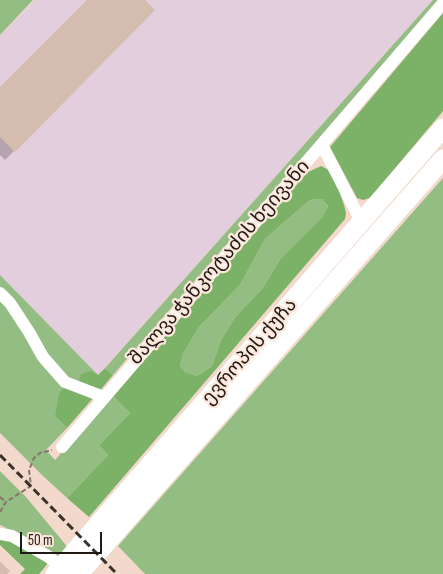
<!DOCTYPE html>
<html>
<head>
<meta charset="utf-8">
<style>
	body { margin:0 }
	#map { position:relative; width:443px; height:574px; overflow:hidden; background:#f2d9cb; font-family:"Sofia Sans Condensed",sans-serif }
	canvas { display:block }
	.scale { position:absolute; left:20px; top:532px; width:82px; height:22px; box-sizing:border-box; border:2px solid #201813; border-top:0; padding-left:6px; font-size:15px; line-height:18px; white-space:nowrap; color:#201813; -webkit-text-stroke:4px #fce7dc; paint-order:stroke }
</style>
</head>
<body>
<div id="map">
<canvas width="443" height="574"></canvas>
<div class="scale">50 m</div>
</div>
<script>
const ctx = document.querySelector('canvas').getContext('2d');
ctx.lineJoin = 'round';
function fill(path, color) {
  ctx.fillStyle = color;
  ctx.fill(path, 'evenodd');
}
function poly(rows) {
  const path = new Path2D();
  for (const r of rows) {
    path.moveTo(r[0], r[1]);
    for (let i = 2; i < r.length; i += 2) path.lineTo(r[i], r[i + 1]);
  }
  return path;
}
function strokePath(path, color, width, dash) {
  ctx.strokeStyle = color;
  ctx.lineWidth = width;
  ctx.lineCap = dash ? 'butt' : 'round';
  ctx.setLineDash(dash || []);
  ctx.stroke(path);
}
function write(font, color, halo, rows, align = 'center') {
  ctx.font = font + ' "Sofia Sans Condensed","Noto Sans Georgian",sans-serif';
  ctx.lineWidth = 4.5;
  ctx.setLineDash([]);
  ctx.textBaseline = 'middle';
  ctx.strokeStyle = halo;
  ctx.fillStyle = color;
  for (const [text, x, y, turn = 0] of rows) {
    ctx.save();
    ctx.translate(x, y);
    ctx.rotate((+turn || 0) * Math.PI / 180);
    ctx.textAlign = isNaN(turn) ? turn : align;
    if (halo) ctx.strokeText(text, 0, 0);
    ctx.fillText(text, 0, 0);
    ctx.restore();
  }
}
fill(poly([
	[35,0,433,0,98,375,0,275,0,36]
]), '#e2cedd');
fill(poly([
	[0,0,33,0,0,35],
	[433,0,439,0,113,375,105,368],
	[443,178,443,574,145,574,118,546],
	[322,199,328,206,322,217,281,258,262,289,236,316,221,340,212,366,197,376,185,372,180,366,183,354,199,327,240,285,265,239,310,200],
	[0,275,98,375,78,385,62,375,0,290],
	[0,299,65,386,55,416,67,428,46,450,55,460,112,395,130,413,99,445,108,455,67,498,43,476,0,433],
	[0,471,26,497,65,544,79,570,50,550,0,525]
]), '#94bd84');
fill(poly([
	[443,13,443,111,370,198,363,200,357,198,330,147],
	[321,166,327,169,333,174,344,205,346,213,345,219,89,517,67,498,108,455,99,445,130,413,112,395,308,172],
	[322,199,328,206,322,217,281,258,262,289,236,316,221,340,212,366,197,376,185,372,180,366,183,354,199,327,240,285,265,239,310,200],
	[105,368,113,375,98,393,78,385,81,374,91,371,98,375],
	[65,386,94,397,67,428,55,416,59,394],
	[9,539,49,562,39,574,20,574,25,569,0,545,0,540]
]), '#7cb168');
fill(poly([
	[88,0,143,0,154,10,5,160,0,155,0,89]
]), '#0003');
fill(poly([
	[87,0,145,0,155,10,15,152,0,137,0,87],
	[0,561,10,571,7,574,0,574]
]), '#d4bcae');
strokePath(poly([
	[0,497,6,502],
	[0,512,6,502,31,486,29,470,34,458,40,453,52,450]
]), '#84746b', 2, [5, 2.5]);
strokePath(poly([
	[322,145,362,223],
	[0,293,10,303,29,332,43,357,65,382,104,397],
	[62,447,443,3],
	[0,534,12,536,47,556,71,574]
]), '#fff', 12);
strokePath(poly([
	[55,574,443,128],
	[79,574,443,159]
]), '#fff', 19);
strokePath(poly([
	[0,455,117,574]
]), '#3b312b', 3, [8, 4]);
write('19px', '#201813', '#fce7dc', [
	["შალვა ჭანკოტაძის ხეივანი",220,263,-49],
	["ევროპის ქუჩა",250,352,-49]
]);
</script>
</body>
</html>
